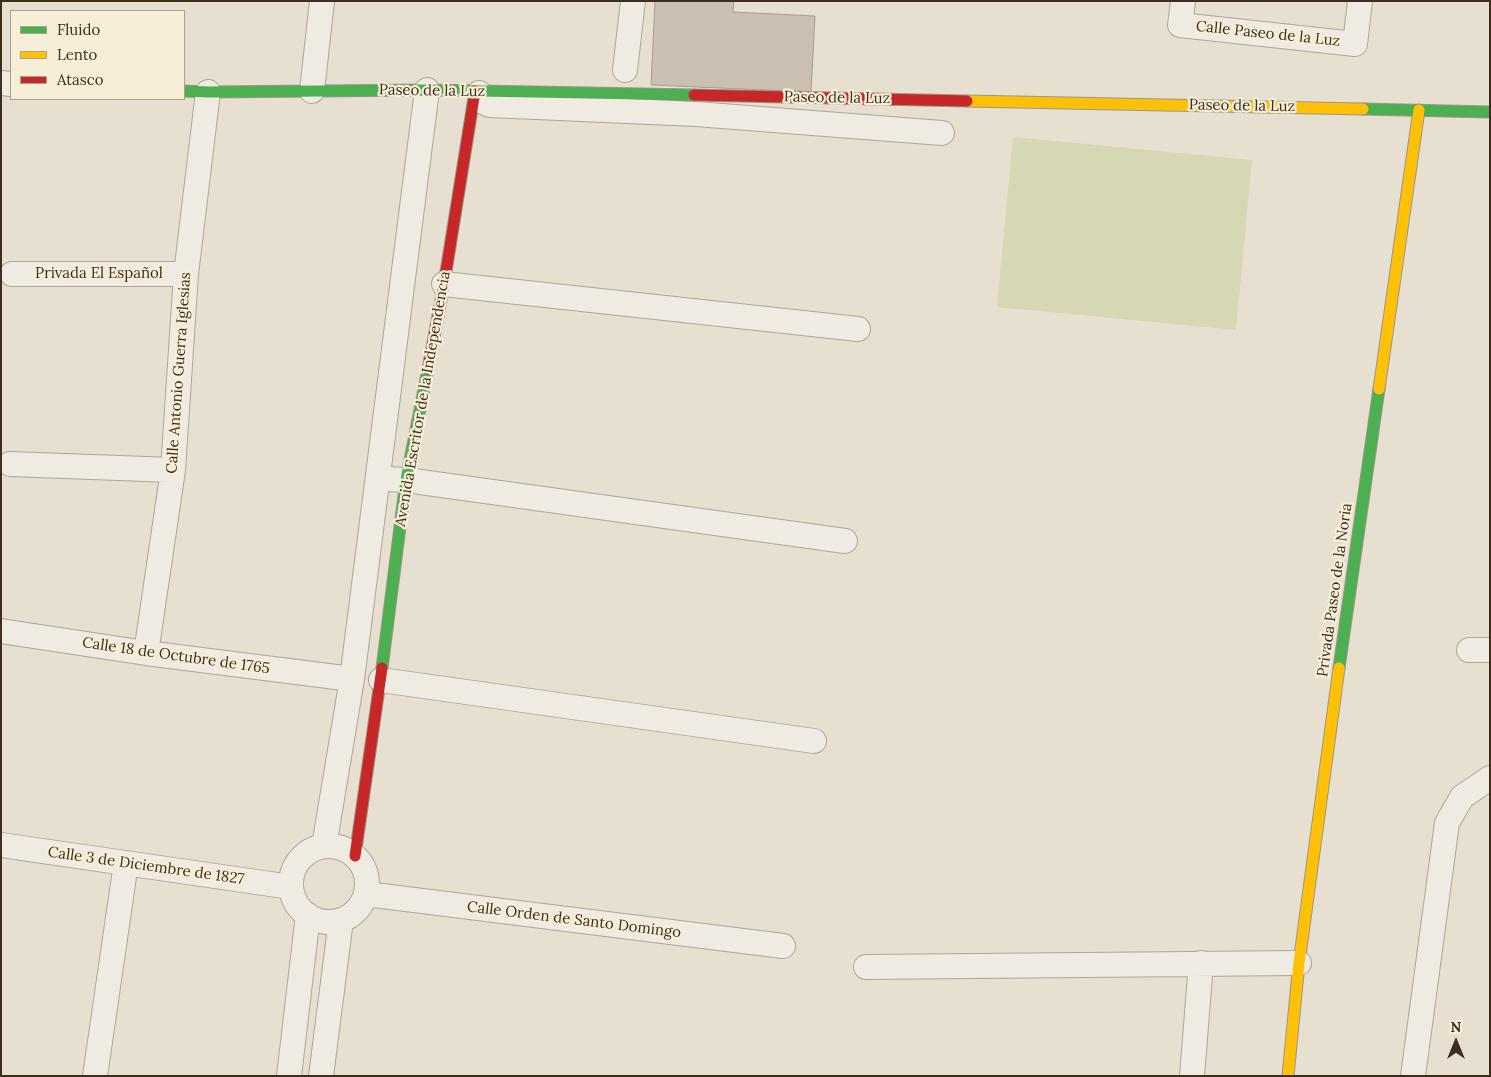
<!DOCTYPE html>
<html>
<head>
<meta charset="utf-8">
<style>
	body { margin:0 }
	#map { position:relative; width:1491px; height:1077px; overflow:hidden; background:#e7e0d1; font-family:Lora,serif }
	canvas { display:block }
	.frame { position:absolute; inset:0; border:2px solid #3d2e20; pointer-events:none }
	.legend { position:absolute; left:10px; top:10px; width:175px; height:90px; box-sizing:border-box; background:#f7eed8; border:1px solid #ada18e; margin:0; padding:6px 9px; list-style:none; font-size:15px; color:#3d2e20 }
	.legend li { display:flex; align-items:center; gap:10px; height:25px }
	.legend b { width:25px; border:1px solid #ada18e }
	.north { position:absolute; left:1431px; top:1017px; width:50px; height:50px; -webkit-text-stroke:4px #f7eed8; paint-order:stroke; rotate:0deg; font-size:14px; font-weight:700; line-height:20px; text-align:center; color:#3d2e20 }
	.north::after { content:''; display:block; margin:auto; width:18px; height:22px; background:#3d2e20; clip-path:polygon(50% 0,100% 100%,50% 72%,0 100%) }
</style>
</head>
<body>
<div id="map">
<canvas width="1491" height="1077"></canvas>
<div class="frame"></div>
<ul class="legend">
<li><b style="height:6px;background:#4caf50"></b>Fluido</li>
<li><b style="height:6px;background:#ffc107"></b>Lento</li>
<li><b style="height:6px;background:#c62828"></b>Atasco</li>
</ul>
<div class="north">N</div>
</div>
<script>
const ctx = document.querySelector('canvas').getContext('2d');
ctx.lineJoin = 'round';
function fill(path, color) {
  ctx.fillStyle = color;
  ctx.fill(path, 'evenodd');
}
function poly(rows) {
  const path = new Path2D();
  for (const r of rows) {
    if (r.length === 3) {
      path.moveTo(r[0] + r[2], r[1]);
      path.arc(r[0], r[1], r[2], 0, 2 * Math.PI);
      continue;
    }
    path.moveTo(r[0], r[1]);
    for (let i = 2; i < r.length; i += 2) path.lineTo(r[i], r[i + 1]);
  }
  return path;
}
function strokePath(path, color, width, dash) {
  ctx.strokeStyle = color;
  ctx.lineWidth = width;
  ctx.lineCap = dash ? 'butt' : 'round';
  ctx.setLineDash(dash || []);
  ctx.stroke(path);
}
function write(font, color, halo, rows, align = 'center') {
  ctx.font = font + ' Lora,serif';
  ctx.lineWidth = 4.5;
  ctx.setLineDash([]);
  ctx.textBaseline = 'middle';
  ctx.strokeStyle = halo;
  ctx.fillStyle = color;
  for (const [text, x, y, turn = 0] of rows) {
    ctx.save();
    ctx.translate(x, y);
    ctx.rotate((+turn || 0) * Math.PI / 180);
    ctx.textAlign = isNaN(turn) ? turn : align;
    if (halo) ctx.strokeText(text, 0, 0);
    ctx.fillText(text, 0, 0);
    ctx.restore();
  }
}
fill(poly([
	[1013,137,1252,160,1236,330,997,307]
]), '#d6d7b3');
const building = poly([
	[655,1,734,1,733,12,815,16,811,92,651,85,655,1]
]);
fill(building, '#cbbfb2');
strokePath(building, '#a89c90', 1);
const street = poly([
	[1183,1,1180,25,1355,44,1360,1],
	[625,70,633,1],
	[1,83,11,84],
	[312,91,322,1],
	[479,93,483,102,490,105,696,114,942,133],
	[12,274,186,274],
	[444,284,858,329],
	[10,464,173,470],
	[388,479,406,480,845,541],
	[1,631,146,653,352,679],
	[1469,650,1490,650],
	[146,653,173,470,186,274,208,92],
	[381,680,814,741],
	[1,845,291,887],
	[324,846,352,679,427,90],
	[329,884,38],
	[366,894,783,946],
	[866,967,1299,963],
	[95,1076,126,863],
	[289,1076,308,915],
	[321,1076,341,920],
	[1192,1076,1201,963],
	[1413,1076,1447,823,1462,797,1490,778]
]);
const fast = poly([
	[184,91,208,92,427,90,694,95],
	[1363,109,1490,112],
	[382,668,406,480,428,369],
	[1339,668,1379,389]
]);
const slow = poly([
	[967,101,1363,109],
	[1379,389,1419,110],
	[1288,1076,1299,963,1339,668]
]);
const jam = poly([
	[694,95,967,101],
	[428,369,444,284,475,91],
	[355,856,382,668]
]);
strokePath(street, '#ada599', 26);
strokePath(fast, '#9c958a', 13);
strokePath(slow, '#9c958a', 13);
strokePath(jam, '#9c958a', 13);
strokePath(street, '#efebe3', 24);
strokePath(fast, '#4caf50', 11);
strokePath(slow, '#ffc107', 11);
strokePath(jam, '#c62828', 11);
write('15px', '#3d2e20', '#f7eed8', [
	["Calle Paseo de la Luz",1268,34,6],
	["Paseo de la Luz",432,91,1],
	["Paseo de la Luz",837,98,1],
	["Paseo de la Luz",1242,106,1],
	["Privada El Español",99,274],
	["Calle Antonio Guerra Iglesias",179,373,-86],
	["Avenida Escritor de la Independencia",423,399,-80],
	["Privada Paseo de la Noria",1335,590,-82],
	["Calle 18 de Octubre de 1765",176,656,8],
	["Calle 3 de Diciembre de 1827",146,866,8],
	["Calle Orden de Santo Domingo",574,920,7]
]);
</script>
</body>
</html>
